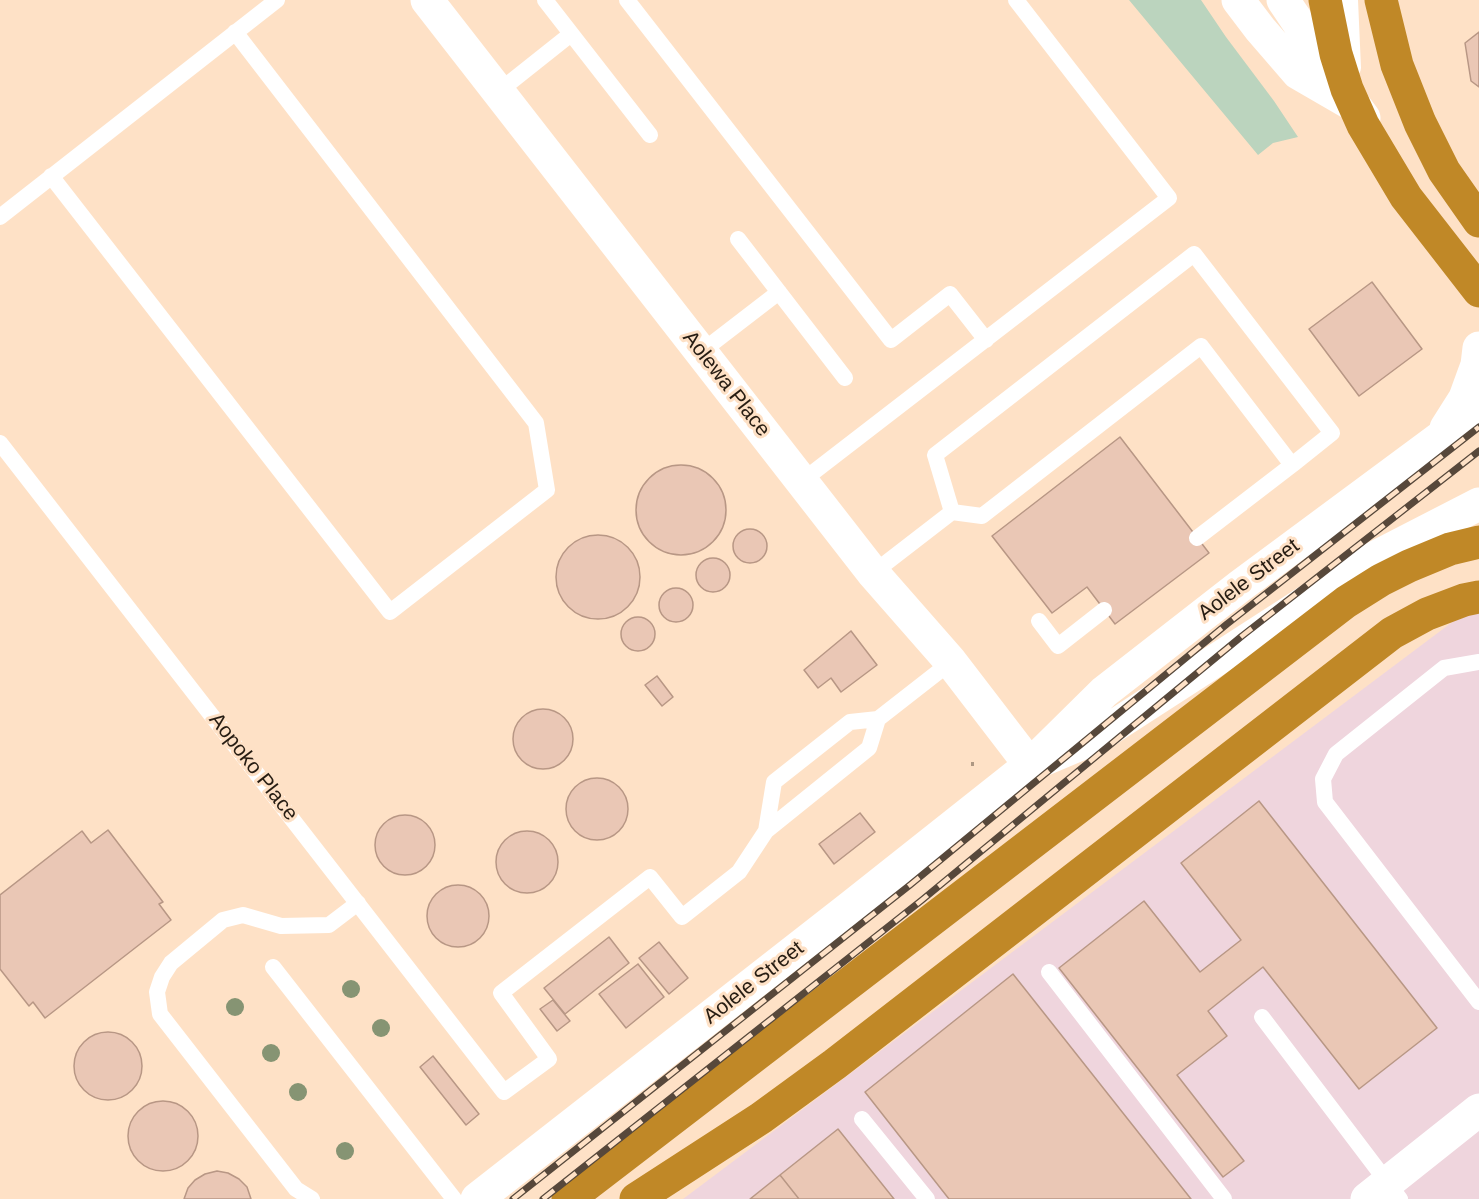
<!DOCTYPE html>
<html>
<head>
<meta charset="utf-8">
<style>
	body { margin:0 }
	canvas { display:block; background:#fee1c6 }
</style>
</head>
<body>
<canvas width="1479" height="1199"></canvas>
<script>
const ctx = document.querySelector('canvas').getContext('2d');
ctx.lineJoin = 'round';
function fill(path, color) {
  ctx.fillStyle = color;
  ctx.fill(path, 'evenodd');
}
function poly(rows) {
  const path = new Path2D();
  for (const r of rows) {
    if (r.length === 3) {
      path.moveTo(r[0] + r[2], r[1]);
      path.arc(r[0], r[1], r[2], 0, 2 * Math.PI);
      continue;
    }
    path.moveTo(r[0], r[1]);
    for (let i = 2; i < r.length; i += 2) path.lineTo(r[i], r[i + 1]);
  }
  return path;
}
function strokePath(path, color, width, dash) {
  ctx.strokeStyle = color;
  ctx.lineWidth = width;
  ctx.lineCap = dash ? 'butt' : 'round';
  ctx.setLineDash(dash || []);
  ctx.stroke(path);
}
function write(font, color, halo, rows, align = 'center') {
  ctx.font = font + ' Arial,sans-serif';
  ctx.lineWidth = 6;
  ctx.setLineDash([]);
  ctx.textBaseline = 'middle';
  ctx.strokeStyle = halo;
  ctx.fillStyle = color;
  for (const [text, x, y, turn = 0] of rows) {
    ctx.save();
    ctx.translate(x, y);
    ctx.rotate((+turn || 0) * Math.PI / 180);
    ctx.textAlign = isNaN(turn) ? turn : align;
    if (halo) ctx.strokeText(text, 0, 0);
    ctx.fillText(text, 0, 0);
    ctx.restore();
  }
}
fill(poly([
	[1479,602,1479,1199,683,1199]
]), '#efd5dd');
fill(poly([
	[1129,0,1201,0,1226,37,1274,101,1298,137,1273,143,1258,155]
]), '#bbd4be');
const building = poly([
	[1479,32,1479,87,1471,81,1465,43,1479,32],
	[1372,282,1422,349,1359,396,1309,329,1372,282],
	[1120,437,1209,553,1115,624,1087,587,1052,613,992,536,1120,437],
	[681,510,45],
	[750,546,17],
	[598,577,42],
	[713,575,17],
	[676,605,17],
	[638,634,17],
	[851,631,877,665,841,692,831,678,818,688,804,670,851,631],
	[657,676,673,697,662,706,645,685,657,676],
	[543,739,30],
	[597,809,31],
	[1259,801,1437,1028,1359,1089,1263,967,1208,1011,1227,1036,1177,1075,1244,1161,1223,1177,1059,968,1144,901,1200,972,1241,940,1181,863,1259,801],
	[860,813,875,832,834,864,819,844,860,813],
	[405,845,30],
	[108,830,163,902,159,904,171,920,45,1018,33,1002,29,1006,0,969,0,895,82,831,91,843,108,830],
	[527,862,31],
	[458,916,31],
	[609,937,629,963,565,1014,544,988,609,937],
	[659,942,688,978,669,994,639,958,659,942],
	[638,964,664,997,626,1028,599,994,638,964],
	[1013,974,1191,1199,949,1199,865,1092,1013,974],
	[553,1000,570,1021,557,1031,540,1009,553,1000],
	[108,1066,34],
	[433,1056,479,1114,466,1125,420,1067,433,1056],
	[163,1136,35],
	[838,1129,894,1199,799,1199,780,1175,838,1129],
	[217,1171,228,1173,239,1179,247,1187,251,1199,184,1199,188,1188,195,1180,205,1174,217,1171],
	[780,1175,799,1199,750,1199,780,1175]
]);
fill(building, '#eac7b5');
strokePath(building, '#b89785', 1.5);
strokePath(poly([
	[971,764,974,764]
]), '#ae9883', 4, [6, 3]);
strokePath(poly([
	[545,0,650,135],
	[627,0,891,340,950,294,986,340],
	[1350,0,1353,68],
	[498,92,571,34],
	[51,176,390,612,547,490,536,423,235,32],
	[0,217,277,0],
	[738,239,845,378],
	[701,352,779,292],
	[0,443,504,1092,549,1059,501,993,650,877,682,917,739,872,766,831,869,748,878,719,951,662],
	[802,481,1169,198,1016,0],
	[952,512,935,455,1194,254,1332,433,1292,465],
	[873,573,952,512,982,516,1201,346,1292,465,1197,538],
	[1039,621,1058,646,1104,610],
	[1479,662,1444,668,1336,754,1323,779,1325,802,1479,1002],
	[766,831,774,782,850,722,878,719],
	[273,967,454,1199],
	[1049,972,1224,1199],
	[1262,1017,1400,1199],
	[862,1119,927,1199],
	[312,1199,296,1189,160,1014,157,992,162,977,171,963,223,920,243,915,281,926,329,925,358,903]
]), '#fff', 16);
strokePath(poly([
	[427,0,873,573,951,662,1030,765],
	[1238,0,1260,29,1298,73,1355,106,1364,118],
	[1283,0,1345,92],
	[1446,428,1465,398,1477,365,1479,348],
	[1045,759,1097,737,1374,558,1479,504],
	[477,1199,852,906,1030,765,1104,692,1240,586,1479,409],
	[1367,1199,1479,1110]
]), '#fff', 33);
strokePath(poly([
	[1325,0,1336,54,1347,89,1363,125,1406,197,1479,291],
	[1381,0,1397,65,1420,123,1444,171,1479,221],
	[568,1199,1346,602,1381,580,1409,566,1450,549,1479,542],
	[636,1199,761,1118,835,1064,1392,633,1427,614,1464,600,1479,597]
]), '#c08827', 33);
const rail = poly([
	[513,1199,910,885,1227,624,1479,427],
	[543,1199,922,900,1242,636,1479,451]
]);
strokePath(rail, '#57483b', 7);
strokePath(rail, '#fee1c6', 4.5, [14]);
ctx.fillStyle = '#869473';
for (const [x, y] of [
	[351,989],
	[235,1007],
	[381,1028],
	[271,1053],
	[298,1092],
	[345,1151]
]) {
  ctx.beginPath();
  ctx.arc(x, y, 9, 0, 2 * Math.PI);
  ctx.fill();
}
write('21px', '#261c12', '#fee1c6', [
	["Aolewa Place",726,384,52],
	["Aolele Street",1249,580,-37],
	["Aopoko Place",253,767,52],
	["Aolele Street",754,983,-38]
]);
</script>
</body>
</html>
